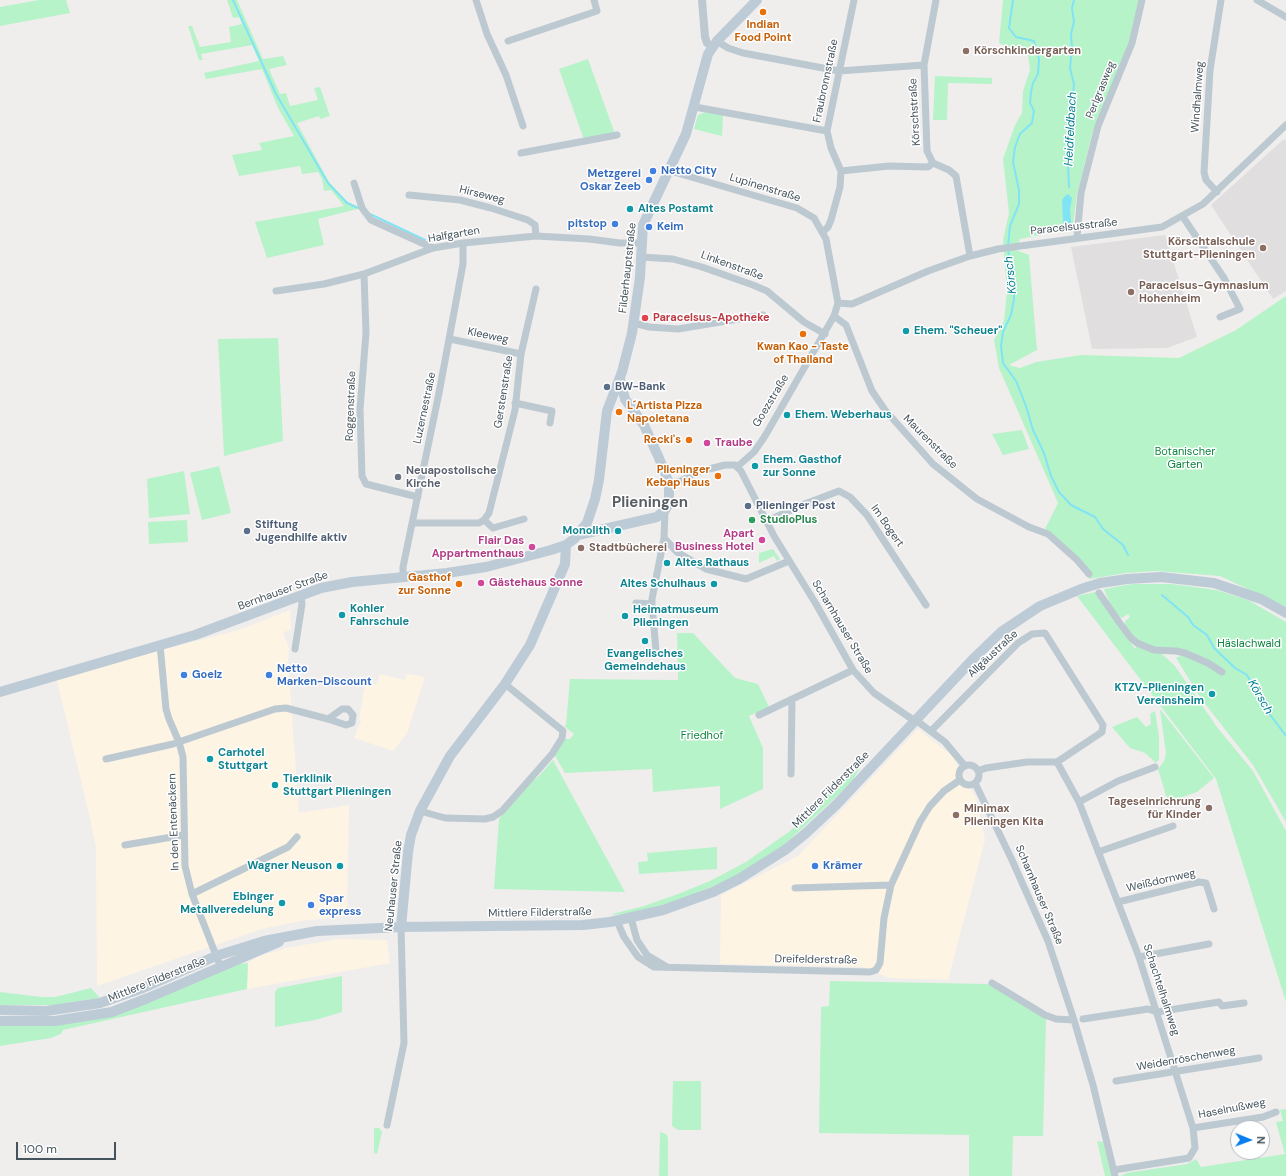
<!DOCTYPE html>
<html>
<head>
<meta charset="utf-8">
<style>
	body { margin:0 }
	#map { position:relative; width:1286px; height:1176px; overflow:hidden; background:#f0eded; font-family:"DM Sans",sans-serif }
	canvas { display:block }
	.north { position:absolute; left:1230px; top:1120px; width:40px; height:40px; box-sizing:border-box; background:#fff; border:1px solid #b4babe; border-radius:50%; rotate:91deg; font-size:11px; font-weight:700; line-height:16px; text-align:center; color:#44535c }
	.north::after { content:''; display:block; margin:auto; width:14px; height:18px; background:#097fee; clip-path:polygon(50% 0,100% 100%,50% 72%,0 100%) }
	.scale { position:absolute; left:16px; top:1142px; width:100px; height:18px; box-sizing:border-box; border:2px solid #44535c; border-top:0; padding-left:5px; font-size:12px; line-height:14px; white-space:nowrap; color:#44535c; -webkit-text-stroke:3px #fff; paint-order:stroke }
</style>
</head>
<body>
<div id="map">
<canvas width="1286" height="1176"></canvas>
<div class="north">N</div>
<div class="scale">100 m</div>
</div>
<script>
const ctx = document.querySelector('canvas').getContext('2d');
ctx.lineJoin = 'round';
function fill(path, color) {
  ctx.fillStyle = color;
  ctx.fill(path, 'evenodd');
}
function poly(rows) {
  const path = new Path2D();
  for (const r of rows) {
    if (r.length === 3) {
      path.moveTo(r[0] + r[2], r[1]);
      path.arc(r[0], r[1], r[2], 0, 2 * Math.PI);
      continue;
    }
    path.moveTo(r[0], r[1]);
    for (let i = 2; i < r.length; i += 2) path.lineTo(r[i], r[i + 1]);
  }
  return path;
}
function strokePath(path, color, width, dash) {
  ctx.strokeStyle = color;
  ctx.lineWidth = width;
  ctx.lineCap = dash ? 'butt' : 'round';
  ctx.setLineDash(dash || []);
  ctx.stroke(path);
}
function write(font, color, halo, rows, align = 'center') {
  ctx.font = font + ' "DM Sans",sans-serif';
  ctx.lineWidth = 3;
  ctx.setLineDash([]);
  ctx.textBaseline = 'middle';
  ctx.strokeStyle = halo;
  ctx.fillStyle = color;
  for (const [text, x, y, turn = 0] of rows) {
    ctx.save();
    ctx.translate(x, y);
    ctx.rotate((+turn || 0) * Math.PI / 180);
    ctx.textAlign = isNaN(turn) ? turn : align;
    if (halo) ctx.strokeText(text, 0, 0);
    ctx.fillText(text, 0, 0);
    ctx.restore();
  }
}
fill(poly([
	[290,610,291,629,283,633,289,648,288,661,299,813,349,805,347,916,301,921,262,929,97,986,96,848,90,818,56,677,239,630],
	[380,674,405,680,407,674,425,677,407,733,393,751,354,738,361,721,359,719,365,685,377,684],
	[918,729,952,756,976,798,985,840,948,980,889,978,863,967,720,964,721,895,798,856],
	[339,939,387,940,390,963,247,989,248,963,257,957,286,948]
]), '#fdf4e4');
fill(poly([
	[1284,139,1286,141,1286,291,1273,299,1211,205],
	[1165,235,1197,337,1167,348,1092,349,1071,247]
]), '#e1dedf');
fill(poly([
	[39,0,66,0,70,13,0,26,0,7],
	[227,0,237,0,263,59,283,56,287,65,269,69,280,94,286,93,290,106,318,100,314,88,320,87,330,116,320,119,319,116,297,123,329,182,348,202,361,208,318,219,324,245,267,258,255,222,344,206,331,190,324,191,322,179,318,172,302,174,300,166,239,176,232,155,262,150,259,143,294,136,278,108,262,69,206,79,204,73,259,61,252,45,201,54,203,60,199,60,188,26,192,26,200,47,231,42,229,27,242,24,239,17,233,18],
	[1003,0,1139,0,1128,45,1092,134,1077,194,1073,225,1070,229,1020,239,1016,250,1029,255,1037,350,1009,365,1020,368,1036,362,1081,355,1179,358,1236,330,1286,296,1286,607,1220,576,1156,571,1126,573,1089,579,1088,568,1045,529,1058,503,999,368,994,340,1004,321,1007,291,1003,240,1009,213,1003,159,1015,125,1022,113,1023,91,1030,70,1028,55,999,43],
	[588,59,615,134,584,140,559,69],
	[935,76,992,78,992,84,948,83,947,120,933,120],
	[705,112,723,115,722,136,694,129,698,115],
	[278,338,283,441,224,456,218,339],
	[1022,430,1029,449,1003,455,992,434],
	[219,466,231,513,202,520,190,473],
	[184,471,190,514,149,518,147,479],
	[187,520,188,542,149,544,148,522],
	[773,549,780,559,777,561,774,556,759,563,759,553],
	[1132,584,1172,584,1216,590,1248,600,1286,622,1286,822,1253,765,1202,700,1176,658,1182,655,1207,661,1156,648,1139,641,1125,627,1125,621,1130,617,1128,614,1122,618,1114,613,1104,589],
	[1096,592,1135,649,1137,645,1161,653,1175,666,1217,727,1253,771,1286,831,1286,1002,1216,779,1077,596],
	[677,633,693,633,735,678,758,684,769,707,749,716,763,748,763,789,720,809,720,786,653,792,652,769,565,773,554,754,565,739,570,739,574,734,564,726,566,725,570,679,678,680],
	[1160,709,1214,778,1197,792,1168,802,1158,769,1164,761,1166,754],
	[1155,711,1159,736,1159,759,1156,763,1145,753,1130,748,1112,727,1137,717,1146,727,1151,724,1150,714],
	[553,760,625,892,494,889,499,819,526,784,538,777],
	[860,768,852,781,834,799,784,845,738,876,677,901,631,913,613,915,612,914,644,906,678,894,710,881,746,862,790,831,844,779],
	[717,847,717,869,639,874,638,862,648,861,647,853],
	[248,963,247,989,63,1030,61,1034,51,1038,0,1046,0,1025,47,1026,87,1021,104,1017,237,964],
	[342,976,342,1012,315,1020,275,1027,275,992,278,988],
	[830,981,988,984,1046,1019,1043,1136,1013,1136,1012,1176,969,1176,969,1135,819,1133,821,1007,829,1006],
	[91,988,100,998,54,1005,0,1005,0,992,41,997,55,997],
	[673,1081,701,1081,701,1130,678,1130,672,1126],
	[1286,1109,1286,1176,1121,1176,1126,1173,1187,1164,1196,1159,1201,1167,1285,1154,1276,1122,1283,1121,1280,1110],
	[374,1128,379,1128,382,1132,377,1154,374,1153],
	[660,1132,666,1134,668,1138,668,1176,659,1176],
	[1097,1141,1103,1142,1112,1176,1105,1176]
]), '#b7f3c9');
fill(poly([
	[1068,194,1072,198,1070,209,1071,223,1068,227,1065,227,1063,222,1062,200,1065,196]
]), '#80e4f4');
strokePath(poly([
	[233,0,276,94,328,183,347,203,358,208],
	[1069,187,1068,164,1072,156,1070,137,1073,130,1072,123,1074,117,1072,106,1074,84,1070,68,1072,48,1071,34,1074,22,1072,8,1074,0],
	[370,214,425,240],
	[1008,246,1010,226,1019,204,1019,190,1013,162,1015,147,1020,134,1032,123,1034,111,1030,103,1031,92,1033,83,1038,74,1039,59,1034,41,1016,37,1009,28,1013,0],
	[1008,250,1014,284,1014,299,1011,315,1003,332,1001,346,1003,363,1016,381,1026,406,1033,430,1044,453,1051,476,1059,492,1071,505,1095,517,1103,529,1123,545,1128,555],
	[1162,595,1188,617,1193,625,1207,635,1214,648,1235,668,1247,675,1268,712,1286,736]
]), '#80e4f4', 2);
strokePath(poly([
	[476,0,487,34,506,75,523,126],
	[936,0,924,65,927,151,933,163,949,170,956,176,970,256],
	[1257,0,1286,17],
	[508,41,597,11,594,0],
	[717,41,728,48,743,53,839,71,924,65],
	[695,107,827,131],
	[521,153,617,135],
	[669,169,674,172,797,208,814,218,826,239,838,303,834,316,765,436,754,452,737,467],
	[841,171,889,166,928,167,933,163],
	[354,183,362,208,371,220,433,248],
	[1217,192,1206,180,1204,172,1210,70,1221,0],
	[409,195,460,200,491,208,528,220,535,225,536,236],
	[1183,217,1224,278,1240,309,1220,317],
	[823,232,828,227,831,220,840,187,841,171,831,148,827,131,854,0],
	[1077,237,1081,193,1098,126,1132,43,1142,0],
	[641,257,673,259,702,267,753,285,767,291,804,322,825,334],
	[364,274,366,333,360,409,362,476,366,484,418,497],
	[276,291,324,284,364,274,433,248,463,243,536,236,589,239,620,243,641,243],
	[838,303,852,304,928,271,970,256,998,249,1162,227,1203,204,1286,125],
	[834,316,846,325,872,391,885,410,933,464,977,499,1029,527,1048,534,1077,560,1089,574],
	[634,323,649,327,678,329,763,315],
	[450,339,521,354],
	[515,403,552,411,550,423],
	[669,483,681,481,697,472,725,465,735,465,741,471,774,536,816,604,853,670,874,693,909,717],
	[484,520,493,528,524,519],
	[767,521,802,505,839,491,850,497,867,515,926,605],
	[412,523,479,523,484,520,489,513,515,410,521,354,536,289],
	[664,538,677,552,706,569,746,579,789,561],
	[403,576,403,567,439,393,463,264,463,243],
	[1099,593,1119,622,1131,638,1137,643,1154,650,1176,651,1185,653,1208,663,1222,672],
	[636,603,652,604,652,599,664,538,665,510],
	[652,604,656,651],
	[160,645,166,709,169,719,179,742,183,757,185,866,192,894,221,968],
	[295,649,302,604,301,596],
	[759,715,853,670],
	[921,724,945,742,965,766],
	[931,731,1018,643,1032,634,1045,633,1103,725,1102,732,1057,762,1027,762,986,768,978,771],
	[106,759,173,744,275,709,286,708,328,719,346,725,352,723,353,715,348,709,342,709,328,719],
	[1057,762,1079,802,1139,957,1193,1128,1195,1148,1189,1158,1114,1170],
	[969,775,10],
	[791,774,792,699],
	[975,783,1012,860,1048,941,1074,1020,1093,1085,1115,1176],
	[1079,802,1118,781,1155,767],
	[420,811,445,818,485,819,493,817,502,811,552,754,562,738,563,731,505,684],
	[125,845,184,835],
	[1098,852,1173,826],
	[795,888,891,885],
	[192,894,288,847,297,837],
	[1118,902,1199,882,1206,883,1214,909],
	[631,918,637,940,647,955,667,967],
	[617,921,624,937,638,957,654,967,870,972,876,970,880,963,884,918,891,885,920,822,930,806,944,791,960,780],
	[1139,957,1209,944],
	[992,983,1045,1015,1056,1019,1074,1020],
	[1083,1019,1148,1009,1157,1012,1219,1002,1222,1006,1244,1003],
	[1116,1081,1259,1058],
	[387,1125,404,1043,401,927],
	[1193,1128,1263,1117,1276,1112]
]), '#bcc9d1', 7);
strokePath(poly([
	[702,0,705,37,707,43,712,47]
]), '#bcc9d1', 8);
strokePath(poly([
	[578,535,657,517,665,510,669,503,669,483,659,458,644,425,625,399,620,379],
	[0,692,195,635,321,588,352,582,447,573,486,567,551,550,566,545,574,539,587,523,595,499,599,480,607,411,622,372,632,333,640,277,643,225,686,134,708,54,717,41,757,0],
	[401,927,408,852,411,835,420,811,450,756,505,684,530,645,565,564,566,545],
	[0,1010,46,1011,100,1003,143,988,216,956,264,941,317,931,401,927,583,925,610,922,663,910,713,892,739,879,785,850,805,834,836,805,975,657,1001,632,1040,606,1081,589,1100,583,1127,579,1161,577,1214,583,1261,599,1286,613],
	[0,1021,55,1021,112,1012,148,998,279,942]
]), '#bccbd6', 10);
strokePath(poly([
	[909,717,921,724]
]), '#bcc9d1', 7);
for (const [x, y, r, color] of [
	[763,12,4,"#e8710a"],
	[966,51,4,"#8d6e63"],
	[653,171,4,"#3f7fe0"],
	[649,180,4,"#3f7fe0"],
	[630,209,4,"#0f9aa8"],
	[615,224,4,"#3f7fe0"],
	[649,227,4,"#3f7fe0"],
	[1263,248,4,"#8d6e63"],
	[1131,292,4,"#8d6e63"],
	[645,318,4,"#e0444e"],
	[906,331,4,"#0f9aa8"],
	[803,334,4,"#e8710a"],
	[607,387,4,"#5c6f8a"],
	[619,412,4,"#e8710a"],
	[787,415,4,"#0f9aa8"],
	[689,440,4,"#e8710a"],
	[707,443,4,"#d1479c"],
	[755,466,4,"#0f9aa8"],
	[718,476,4,"#e8710a"],
	[398,477,4,"#6b7280"],
	[748,506,4,"#5c6f8a"],
	[752,520,4,"#2e9e5b"],
	[247,531,4,"#5c6f8a"],
	[618,531,4,"#0f9aa8"],
	[762,540,4,"#d1479c"],
	[532,547,4,"#d1479c"],
	[581,548,4,"#8d6e63"],
	[667,563,4,"#0f9aa8"],
	[481,583,4,"#d1479c"],
	[459,584,4,"#e8710a"],
	[714,584,4,"#0f9aa8"],
	[342,615,4,"#0f9aa8"],
	[625,616,4,"#0f9aa8"],
	[645,641,4,"#0f9aa8"],
	[184,675,4,"#3f7fe0"],
	[269,675,4,"#3f7fe0"],
	[1212,694,4,"#0f9aa8"],
	[210,759,4,"#0f9aa8"],
	[275,785,4,"#0f9aa8"],
	[1209,808,4,"#8d6e63"],
	[956,815,4,"#8d6e63"],
	[340,866,4,"#0f9aa8"],
	[815,866,4,"#3f7fe0"],
	[282,903,4,"#0f9aa8"],
	[311,905,4,"#3f7fe0"]
]) {
  const dot = new Path2D();
  dot.arc(x, y, r, 0, 2 * Math.PI);
  ctx.fillStyle = color;
  ctx.fill(dot);
  strokePath(dot, '#fff', 1.5);
}
write('bold 11px', '#c56008', '#fff', [
	["Indian",763,25,"center"],
	["Food Point",763,38,"center"],
	["Kwan Kao - Taste",803,347,"center"],
	["of Thailand",803,360,"center"],
	["L´Artista Pizza",627,406,"left"],
	["Napoletana",627,419,"left"],
	["Recki's",681,440],
	["Plieninger",710,470],
	["Kebap Haus",710,483],
	["Gasthof",451,578],
	["zur Sonne",451,591]
], 'right');
write('bold 11px', '#785e54', '#fff', [
	["Körschkindergarten",974,51],
	["Körschtalschule",1255,242,"right"],
	["Stuttgart-Plieningen",1255,255,"right"],
	["Paracelsus-Gymnasium",1139,286],
	["Hohenheim",1139,299],
	["Stadtbücherei",589,548],
	["Tageseinrichrung",1201,802,"right"],
	["für Kinder",1201,815,"right"],
	["Minimax",964,809],
	["Plieningen Kita",964,822]
], 'left');
write('11px', '#44535c', '#fff', [
	["Fraubronnstraße",826,81,-78],
	["Perlgrasweg",1101,90,-68],
	["Windhalmweg",1198,97,-86],
	["Körschstraße",915,112,-93],
	["Lupinenstraße",765,188,17],
	["Hirseweg",482,195,14],
	["Paracelsusstraße",1074,227,-6],
	["Halfgarten",454,235,-10],
	["Linkenstraße",732,266,20],
	["Filderhauptstraße",628,268,-84],
	["Kleeweg",488,336,12],
	["Gerstenstraße",504,392,-81],
	["Goezstraße",771,401,-59],
	["Roggenstraße",351,406,-88],
	["Luzernestraße",425,408,-78],
	["Maurenstraße",930,442,45],
	["Im Bogert",887,526,55],
	["Bernhauser Straße",283,591,-20],
	["Scharnhauser Straße",842,627,59],
	["Allgäustraße",993,654,-43],
	["Mittlere Filderstraße",831,790,-45],
	["In den Entenäckern",174,822,-92],
	["Weißdornweg",1161,881,-13],
	["Neuhauser Straße",394,886,-84],
	["Scharnhauser Straße",1039,895,67],
	["Mittlere Filderstraße",540,913,-1],
	["Dreifelderstraße",816,960,1],
	["Mittlere Filderstraße",157,980,-22],
	["Schachtelhalmweg",1161,990,72],
	["Weidenröschenweg",1186,1059,-10],
	["Haselnußweg",1232,1109,-11]
]);
write('bold 11px', '#366cbe', '#fff', [
	["Netto City",661,171],
	["Metzgerei",641,174,"right"],
	["Oskar Zeeb",641,187,"right"],
	["pitstop",607,224,"right"],
	["Keim",657,227],
	["Netto",277,669],
	["Marken-Discount",277,682],
	["Goelz",192,675],
	["Krämer",823,866],
	["Spar",319,899],
	["express",319,912]
], 'left');
write('bold 11px', '#0d838f', '#fff', [
	["Altes Postamt",638,209],
	["Ehem. \"Scheuer\"",914,331],
	["Ehem. Weberhaus",795,415],
	["Ehem. Gasthof",763,460],
	["zur Sonne",763,473],
	["Monolith",610,531,"right"],
	["Altes Rathaus",675,563],
	["Altes Schulhaus",706,584,"right"],
	["Kohler",350,609],
	["Fahrschule",350,622],
	["Heimatmuseum",633,610],
	["Plieningen",633,623],
	["Evangelisches",645,654,"center"],
	["Gemeindehaus",645,667,"center"],
	["KTZV-Plieningen",1204,688,"right"],
	["Vereinsheim",1204,701,"right"],
	["Carhotel",218,753],
	["Stuttgart",218,766],
	["Tierklinik",283,779],
	["Stuttgart Plieningen",283,792],
	["Wagner Neuson",332,866,"right"],
	["Ebinger",274,897,"right"],
	["Metallveredelung",274,910,"right"]
], 'left');
write('bold 11px', '#be3a42', '#fff', [
	["Paracelsus-Apotheke",653,318]
], 'left');
write('bold 11px', '#4e5e75', '#fff', [
	["BW-Bank",615,387],
	["Plieninger Post",756,506],
	["Stiftung",255,525],
	["Jugendhilfe aktiv",255,538]
], 'left');
write('bold 11px', '#b23c85', '#fff', [
	["Traube",715,443],
	["Apart",754,534,"right"],
	["Business Hotel",754,547,"right"],
	["Flair Das",524,541,"right"],
	["Appartmenthaus",524,554,"right"],
	["Gästehaus Sonne",489,583]
], 'left');
write('11px', '#0e8440', '#fff', [
	["Botanischer",1185,452],
	["Garten",1185,465],
	["Häslachwald",1249,644],
	["Friedhof",702,736]
]);
write('bold 11px', '#5b616d', '#fff', [
	["Neuapostolische",406,471],
	["Kirche",406,484]
], 'left');
write('bold 11px', '#27864d', '#fff', [
	["StudioPlus",760,520]
], 'left');
write('italic 12px', '#037f93', '#fff', [
	["Heidfeldbach",1071,129,-87],
	["Körsch",1011,275,-96],
	["Körsch",1260,697,60]
]);
write('bold 15px', '#595e63', '#fff', [
	["Plieningen",650,503]
]);
</script>
</body>
</html>
